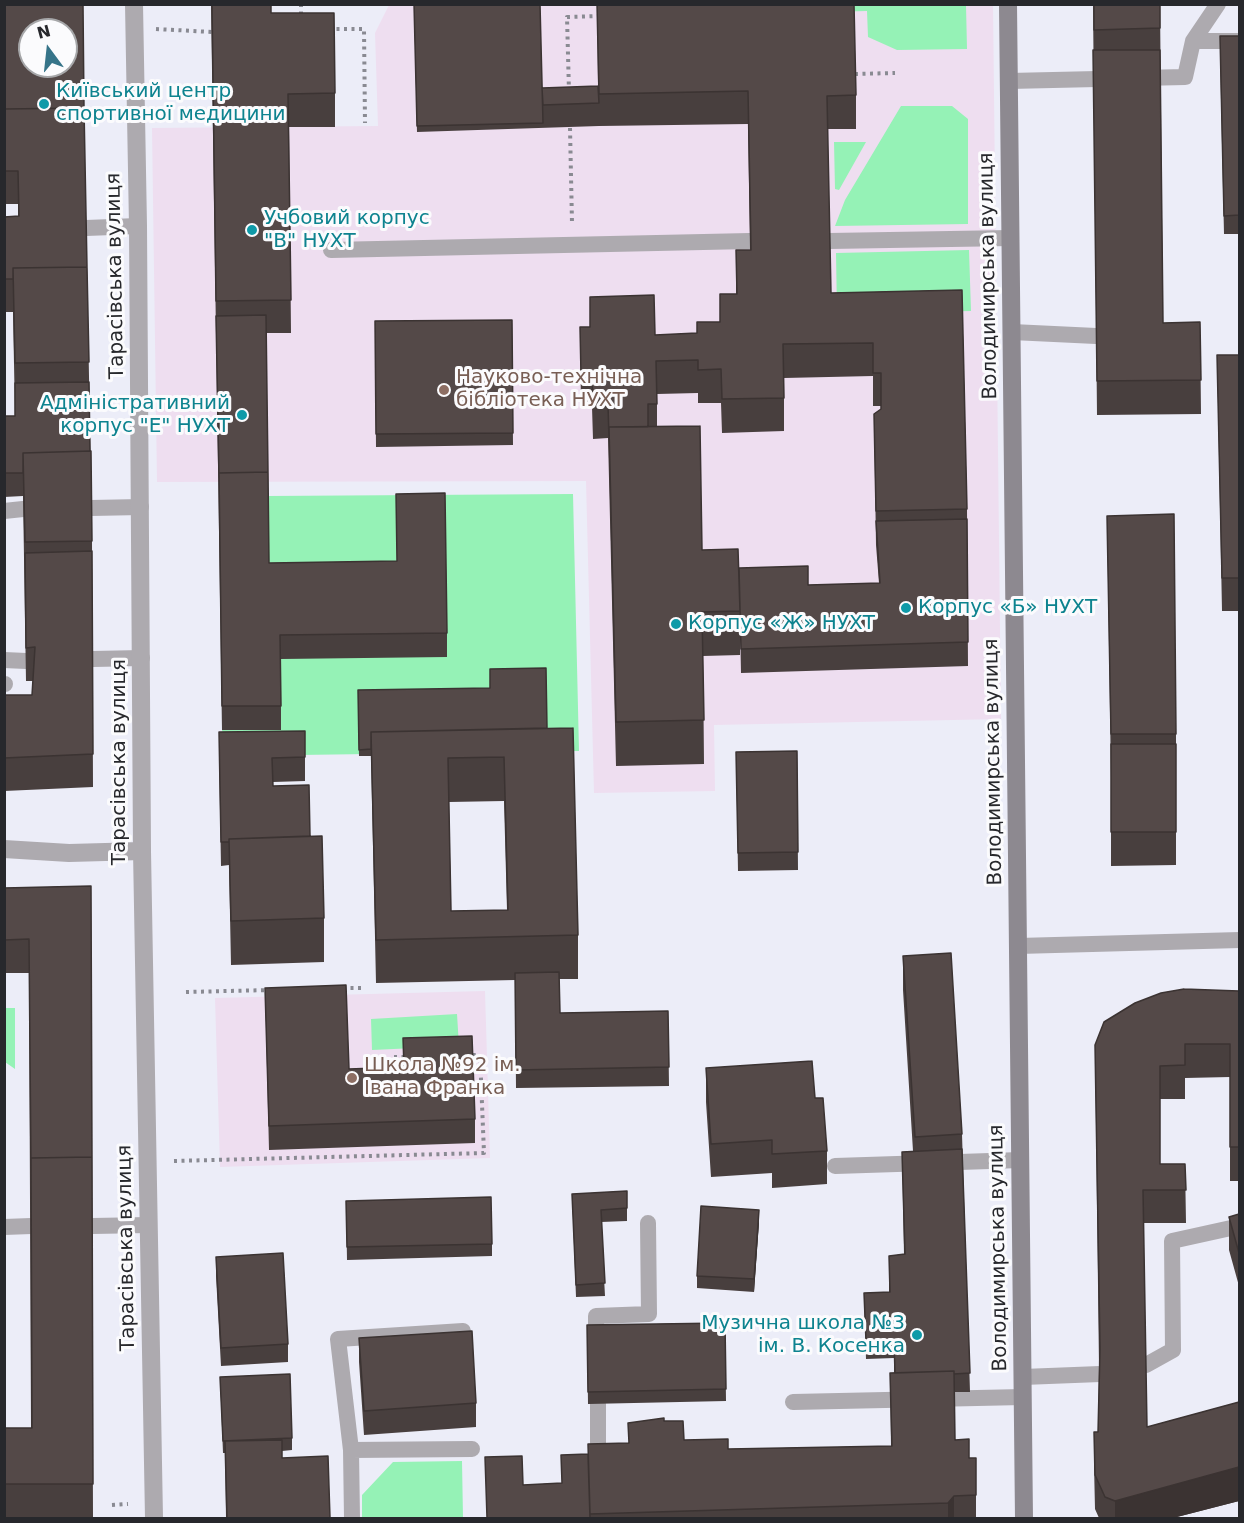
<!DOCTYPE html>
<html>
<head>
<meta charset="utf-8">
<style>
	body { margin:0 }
	#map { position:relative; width:1244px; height:1523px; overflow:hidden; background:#ecedf8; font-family:"DejaVu Sans",sans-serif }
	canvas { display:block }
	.frame { position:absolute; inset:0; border:6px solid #27282c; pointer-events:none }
	.north { position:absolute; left:18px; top:18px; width:60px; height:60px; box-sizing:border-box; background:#fbfbfd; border:2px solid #a6a7a9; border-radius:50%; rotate:345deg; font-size:16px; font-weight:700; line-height:24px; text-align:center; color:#27282c }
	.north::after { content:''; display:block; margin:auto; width:21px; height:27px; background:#367489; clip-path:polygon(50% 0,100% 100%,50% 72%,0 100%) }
</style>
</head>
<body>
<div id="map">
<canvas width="1244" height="1523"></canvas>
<div class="frame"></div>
<div class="north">N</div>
</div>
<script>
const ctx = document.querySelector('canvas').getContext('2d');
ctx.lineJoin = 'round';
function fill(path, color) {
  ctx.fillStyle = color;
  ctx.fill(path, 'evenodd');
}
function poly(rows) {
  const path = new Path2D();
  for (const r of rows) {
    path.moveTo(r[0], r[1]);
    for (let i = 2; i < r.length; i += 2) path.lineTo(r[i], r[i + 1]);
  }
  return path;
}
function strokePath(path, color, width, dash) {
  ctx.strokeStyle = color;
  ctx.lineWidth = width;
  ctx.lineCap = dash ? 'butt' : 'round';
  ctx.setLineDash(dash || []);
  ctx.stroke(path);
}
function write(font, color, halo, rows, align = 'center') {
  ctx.font = font + ' "DejaVu Sans",sans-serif';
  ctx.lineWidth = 6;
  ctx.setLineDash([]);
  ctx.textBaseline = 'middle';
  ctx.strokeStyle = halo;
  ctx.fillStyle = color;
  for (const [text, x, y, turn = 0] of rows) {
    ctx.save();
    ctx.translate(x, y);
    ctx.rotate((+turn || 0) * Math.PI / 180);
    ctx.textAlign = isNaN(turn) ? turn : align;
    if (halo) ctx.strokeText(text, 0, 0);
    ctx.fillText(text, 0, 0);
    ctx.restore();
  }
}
fill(poly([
	[389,5,993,5,1001,719,714,725,715,791,594,793,586,481,157,482,152,128,378,126,375,33],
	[485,991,490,1158,220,1167,215,998]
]), '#eedef0');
fill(poly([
	[829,5,966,5,967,49,897,50,868,37,867,11,829,12],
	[901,106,952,106,968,119,968,224,835,226,845,200],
	[834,142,866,142,839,190,835,189],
	[969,250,971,311,837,314,836,253],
	[573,494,579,751,229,756,222,730,268,496],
	[5,1008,15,1008,15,1069,5,1062],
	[457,1014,459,1046,372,1050,371,1019],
	[462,1461,463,1518,362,1518,362,1495,393,1462]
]), '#95f2b6');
strokePath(poly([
	[301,4,301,17],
	[156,29,212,32],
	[329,29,364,29,365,123],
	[855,74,895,73],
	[569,92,567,17,601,16],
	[570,128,572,223],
	[343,988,365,988],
	[186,992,270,990],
	[394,1057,406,1057],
	[174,1161,484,1153,480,1055,471,1055],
	[112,1505,128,1504]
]), '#898a92', 4, [3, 4.5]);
strokePath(poly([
	[1193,41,1240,41],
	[1009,81,1185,77,1193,41,1218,4],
	[86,228,138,226],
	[829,241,1011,238],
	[331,250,750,241],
	[1012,332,1096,336],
	[91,508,141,507],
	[4,511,23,509],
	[93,659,142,658],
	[4,660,26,661],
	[4,684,5,684],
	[1018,946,1240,940],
	[835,1166,1021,1160],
	[92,1226,149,1225],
	[4,1227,31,1226],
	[596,1338,596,1316,649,1314,648,1223],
	[1146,1365,1173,1350,1172,1241,1240,1226],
	[1023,1377,1100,1374],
	[793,1402,1023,1397],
	[598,1404,598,1466],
	[351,1450,472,1449],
	[352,1518,351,1450,338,1339,463,1331]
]), '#adaaaf', 16);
strokePath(poly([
	[134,4,138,226,142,851,154,1518],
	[4,849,69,853,142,851]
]), '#adaaaf', 18);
strokePath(poly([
	[1008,4,1024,1518]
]), '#8d8990', 18);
fill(poly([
	[4,4,87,267,92,541,93,787,4,791,4,695,32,695,33,681,26,681,23,496,4,497,4,416,15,416,13,312,4,312,4,217,18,216,18,204,4,204],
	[211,4,271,4,271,13,335,93,335,127,289,127,291,333,266,333,269,563,447,633,447,657,281,659,281,730,222,730],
	[414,4,542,101,598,86,597,4,856,95,856,129,827,129,831,293,962,290,967,509,968,666,741,673,740,622,740,655,703,656,704,764,616,766,608,438,593,439,592,407,581,408,580,327,590,327,590,297,655,335,697,333,720,322,720,294,736,294,736,250,750,250,748,124,599,126,417,132],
	[873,376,873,406,881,406,881,409,874,414,876,545,879,583,808,585,739,568,702,550,657,426,657,394,698,393,698,403,721,403,722,433,784,431,784,378],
	[1093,4,1160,4,1163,323,1200,322,1201,414,1097,415],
	[1239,36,1239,234,1224,234,1220,55],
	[512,320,513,445,376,447,375,321],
	[1217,355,1239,355,1239,611,1222,611],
	[1107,516,1176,734,1176,865,1111,866,1111,778],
	[358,690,547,728,578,935,578,979,559,979,560,1013,668,1011,669,1086,516,1088,515,980,376,983,371,756,359,756],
	[504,801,507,910,451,911,449,802],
	[305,731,305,781,273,782,273,786,310,836,324,918,324,962,231,965,229,865,221,866,219,756],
	[797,751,798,870,738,871,736,752],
	[91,886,93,1518,4,1518,4,1428,31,1428,29,973,4,973,4,888],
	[903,956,962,1134,970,1392,954,1392,955,1440,969,1458,976,1458,976,1518,487,1518,523,1485,562,1483,588,1454,628,1443,664,1421,684,1440,728,1449,891,1446,890,1373,894,1373,894,1358,866,1359,864,1293,889,1292,889,1256,904,1254,902,1152,913,1151,903,990],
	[265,988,349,1069,403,1067,403,1038,475,1119,475,1143,269,1150],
	[1239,991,1239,1181,1230,1181,1230,1077,1185,1078,1185,1099,1160,1099,1160,1164,1185,1164,1186,1223,1143,1223,1147,1427,1239,1402,1239,1501,1173,1518,1099,1518,1095,1509,1094,1465,1094,1432,1098,1432,1099,1366,1095,1045],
	[706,1068,815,1098,827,1151,827,1184,772,1188,772,1173,711,1177,706,1102],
	[572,1194,627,1208,627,1221,601,1222,605,1296,576,1297],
	[346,1201,492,1244,492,1256,347,1260],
	[1239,1214,1239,1286,1229,1250,1229,1217],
	[759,1222,754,1292,697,1288,697,1276],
	[216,1257,288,1344,288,1362,221,1366,216,1276],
	[725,1323,726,1401,588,1404,587,1325],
	[359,1338,476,1403,476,1427,364,1435,359,1362],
	[220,1377,292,1438,292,1450,282,1451,282,1458,330,1518,226,1518,225,1453,223,1453]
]), '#483f3e');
fill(poly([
	[759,1210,759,1222,754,1292,754,1279],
	[1239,1467,1239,1501,1173,1518,1115,1518,1115,1501],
	[954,1496,954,1518,948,1518,948,1503]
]), '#3b3332');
const building = poly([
	[4,4,83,4,84,108,4,109,4,4],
	[30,30,66,30,66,66,30,66,30,30],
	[212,4,271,4,271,13,334,13,335,93,288,94,291,300,216,301,212,4],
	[414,4,540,4,543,123,417,126,414,4],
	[597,4,854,4,856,95,827,96,831,293,962,290,967,509,876,511,874,414,881,409,881,373,873,373,873,343,783,344,784,398,722,399,721,369,698,370,698,360,656,361,657,404,648,404,648,427,609,427,609,438,608,405,593,406,592,374,581,375,580,327,590,327,590,297,654,295,655,335,697,333,697,322,720,322,720,294,737,294,736,250,751,250,748,91,599,94,597,4],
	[1094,4,1160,4,1160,28,1094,30,1094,4],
	[1220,36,1239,36,1239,215,1224,216,1220,36],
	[1093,50,1160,50,1163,323,1200,322,1201,380,1097,381,1093,50],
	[598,86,599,103,543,105,542,88,598,86],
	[84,108,87,267,13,268,13,279,4,279,4,217,19,216,18,171,4,171,4,109,84,108],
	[87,267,89,362,15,363,13,268,87,267],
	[266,315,268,472,219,473,219,478,216,316,266,315],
	[512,320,513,433,376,434,375,321,512,320],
	[1217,355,1239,355,1239,578,1222,578,1217,355],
	[89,382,90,451,23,453,23,473,4,473,4,416,15,416,15,383,89,382],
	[700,426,702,550,738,549,740,611,702,612,704,720,616,722,609,427,700,426],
	[91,451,92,541,25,542,23,453,91,451],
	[268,472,269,563,397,561,396,494,445,493,447,633,280,635,281,706,222,706,219,473,268,472],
	[1174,514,1176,734,1111,734,1107,516,1174,514],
	[967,519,968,642,741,649,739,568,808,566,808,585,880,583,876,521,967,519],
	[92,551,93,754,4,758,4,695,32,695,35,647,26,648,25,553,92,551],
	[546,668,547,728,371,732,371,749,359,750,358,690,490,688,490,669,546,668],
	[573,728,578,935,376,940,371,732,573,728],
	[504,757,508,910,451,911,448,758,504,757],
	[305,731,305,757,272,758,273,786,309,785,310,836,229,839,229,842,221,842,219,732,305,731],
	[1111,744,1176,744,1176,832,1111,832,1111,744],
	[797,751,798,852,738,853,736,752,797,751],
	[322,836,324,918,231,921,229,839,322,836],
	[91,886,92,1157,31,1158,31,1168,29,939,4,940,4,888,91,886],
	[951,953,962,1134,915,1137,903,956,951,953],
	[559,972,560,1013,668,1011,669,1067,516,1070,515,973,559,972],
	[346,985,349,1069,404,1067,403,1038,472,1036,475,1119,269,1126,265,988,346,985],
	[1184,989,1239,991,1239,1147,1230,1147,1230,1044,1185,1044,1185,1065,1160,1066,1160,1164,1185,1164,1186,1190,1143,1190,1147,1427,1239,1402,1239,1467,1115,1501,1105,1497,1095,1475,1094,1432,1098,1432,1100,1349,1095,1045,1104,1022,1135,1003,1161,993,1184,989],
	[812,1061,815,1098,823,1098,827,1151,772,1154,772,1140,711,1144,706,1068,812,1061],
	[962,1149,970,1373,954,1374,954,1371,895,1373,894,1340,866,1341,864,1293,890,1292,889,1256,905,1254,902,1152,962,1149],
	[92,1157,93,1484,4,1484,4,1428,32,1428,31,1158,92,1157],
	[627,1191,627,1208,601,1210,605,1283,576,1285,572,1194,627,1191],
	[491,1197,492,1244,347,1247,346,1201,491,1197],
	[701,1206,759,1210,754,1279,697,1276,701,1206],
	[1239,1214,1239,1253,1229,1217,1239,1214],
	[283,1253,288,1344,221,1348,216,1257,283,1253],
	[725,1323,726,1389,588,1392,587,1325,725,1323],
	[472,1331,476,1403,364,1411,359,1338,472,1331],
	[954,1371,955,1440,969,1439,969,1458,976,1458,976,1495,954,1496,948,1503,590,1514,588,1444,629,1443,628,1423,664,1418,664,1421,683,1421,684,1440,728,1439,728,1449,892,1446,890,1373,954,1371],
	[290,1374,292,1438,223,1441,220,1377,290,1374],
	[282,1440,282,1458,328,1456,330,1518,227,1518,225,1441,282,1440],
	[588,1454,590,1518,487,1518,485,1457,522,1456,523,1485,562,1483,561,1455,588,1454]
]);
fill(building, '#544948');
strokePath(building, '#3b3332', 1.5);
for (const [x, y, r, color] of [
	[44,104,6,"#0f9aa8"],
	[252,230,6,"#0f9aa8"],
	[444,390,6,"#8d6e63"],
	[242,415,6,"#0f9aa8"],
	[906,608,6,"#0f9aa8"],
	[676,624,6,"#0f9aa8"],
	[352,1078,6,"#8d6e63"],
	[917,1335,6,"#0f9aa8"]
]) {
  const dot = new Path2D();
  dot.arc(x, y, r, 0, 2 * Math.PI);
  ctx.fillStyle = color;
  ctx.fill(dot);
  strokePath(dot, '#fbfbfd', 2);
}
write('20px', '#0d838f', '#fbfbfd', [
	["Київський центр",56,92],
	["спортивної медицини",56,115],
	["Учбовий корпус",264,219],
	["\"В\" НУХТ",264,242],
	["Адміністративний",230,404,"right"],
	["корпус \"Е\" НУХТ",230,427,"right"],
	["Корпус «Б» НУХТ",918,608],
	["Корпус «Ж» НУХТ",688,624],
	["Музична школа №3",905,1324,"right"],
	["ім. В. Косенка",905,1347,"right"]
], 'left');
write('20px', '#27282c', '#fbfbfd', [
	["Тарасівська вулиця",116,276,-91],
	["Володимирська вулиця",989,276,-91],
	["Тарасівська вулиця",120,762,-90],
	["Володимирська вулиця",994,762,-91],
	["Тарасівська вулиця",127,1248,-91],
	["Володимирська вулиця",999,1248,-91]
]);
write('20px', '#785e54', '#fbfbfd', [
	["Науково-технічна",456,378],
	["бібліотека НУХТ",456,401],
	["Школа №92 ім.",364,1066],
	["Івана Франка",364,1089]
], 'left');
</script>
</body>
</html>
